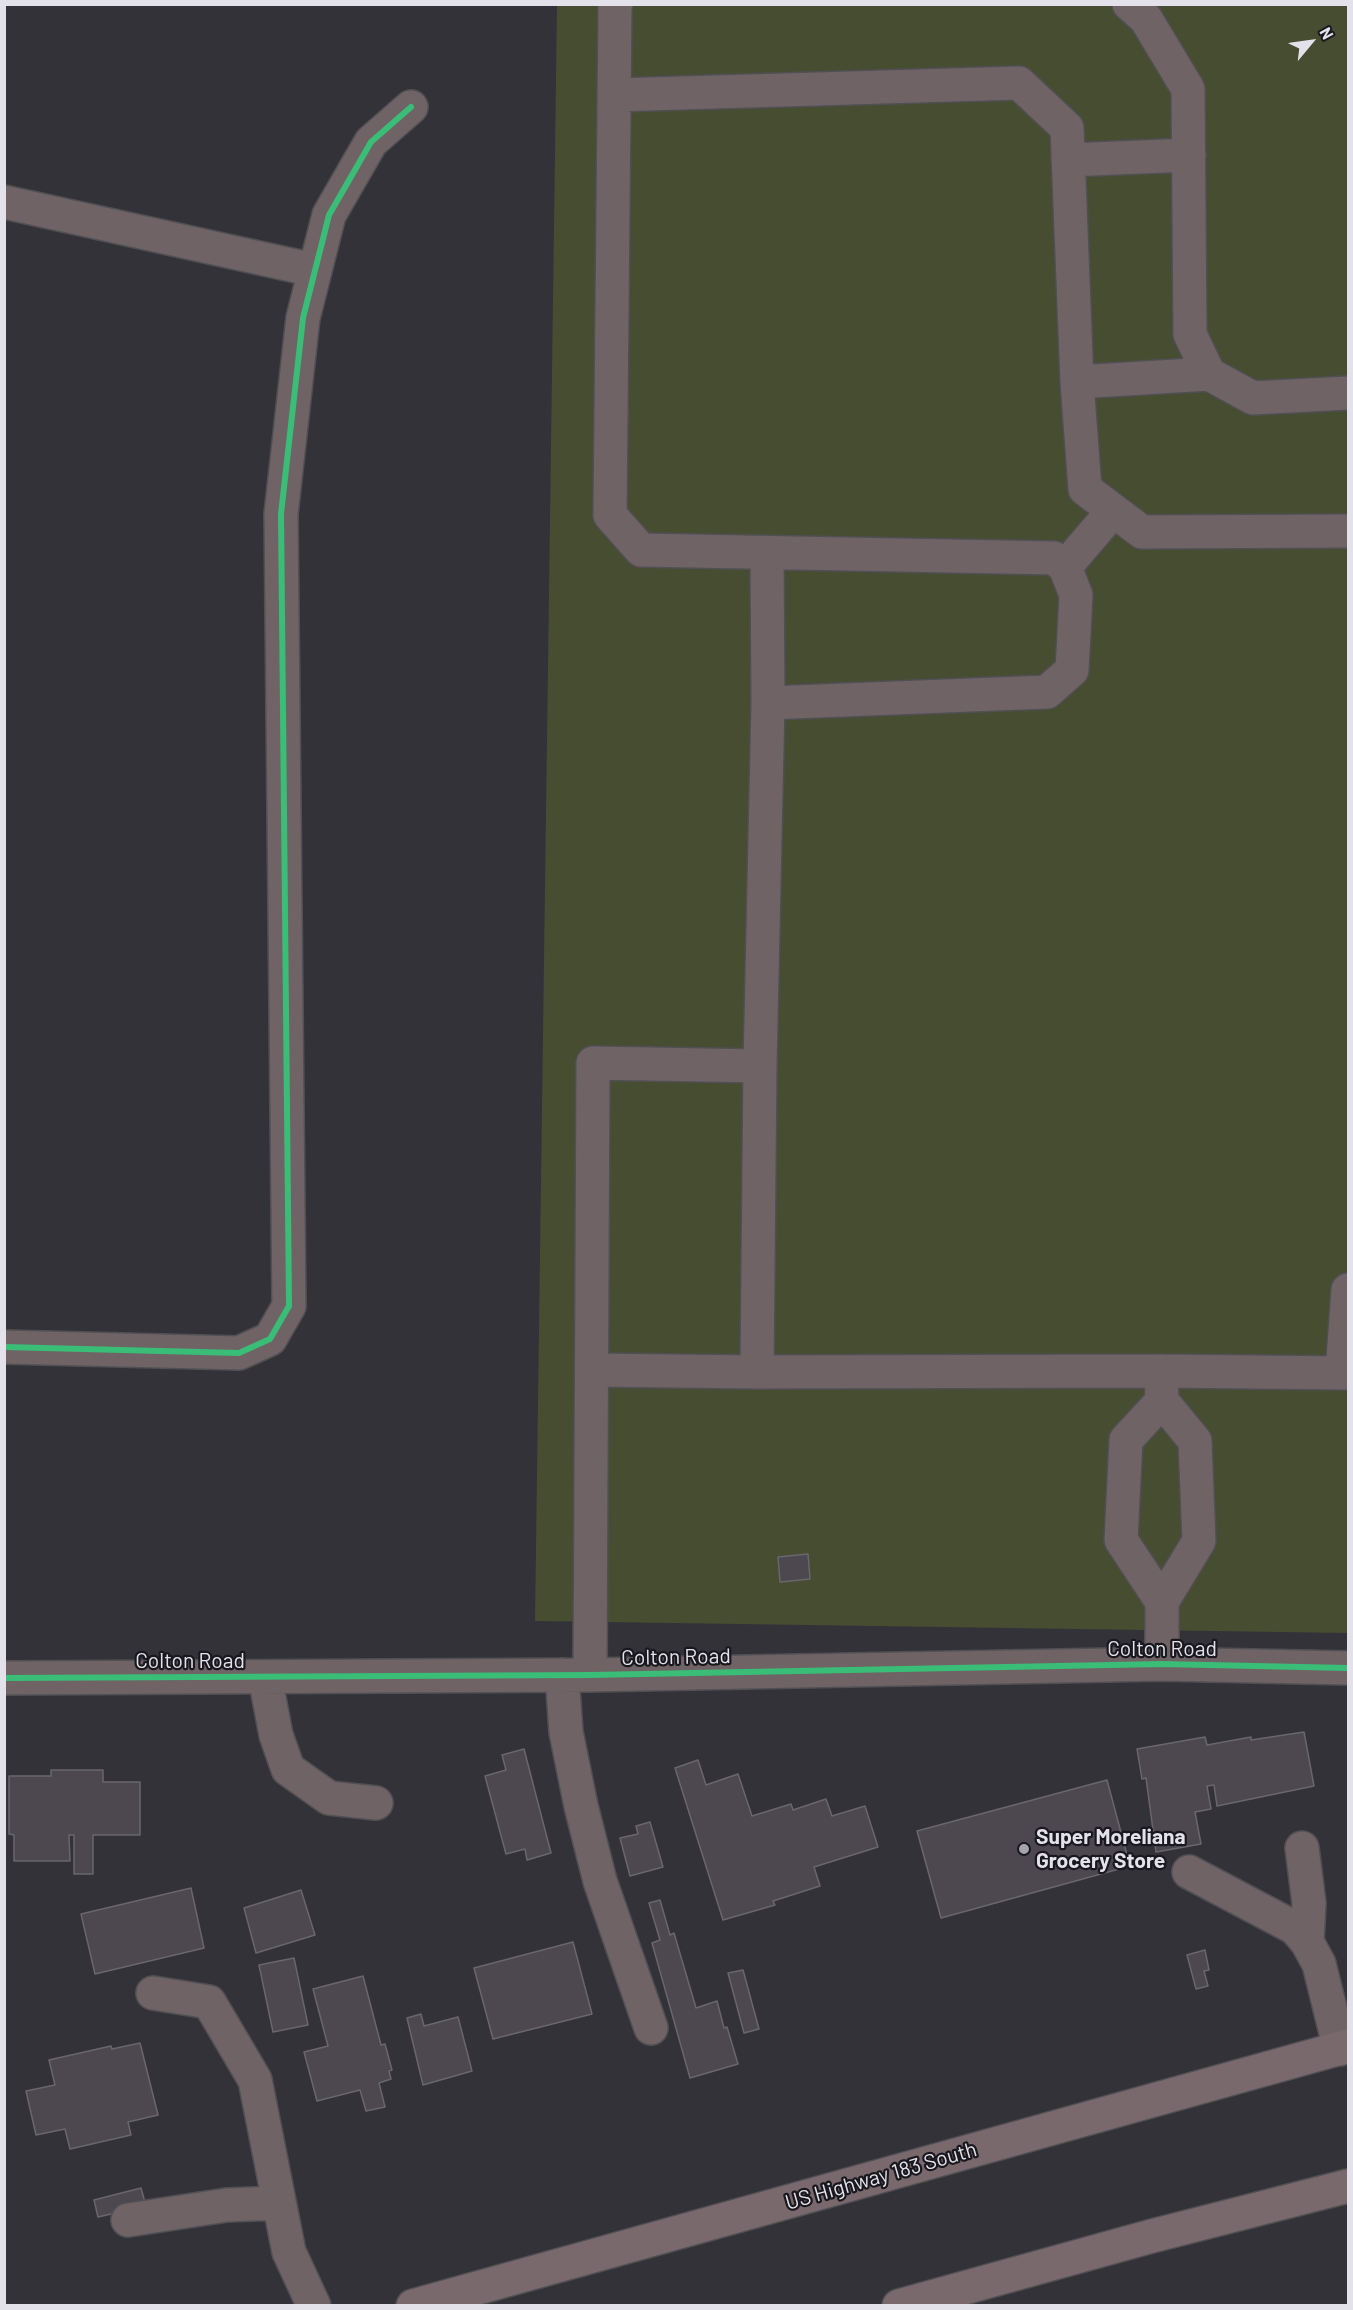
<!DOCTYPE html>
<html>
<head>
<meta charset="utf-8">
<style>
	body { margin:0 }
	#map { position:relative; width:1353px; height:2310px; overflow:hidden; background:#333238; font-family:Barlow,sans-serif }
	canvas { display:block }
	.frame { position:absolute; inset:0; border:6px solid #e3e2ea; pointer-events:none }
	.north { position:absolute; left:1281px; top:12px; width:60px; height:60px; -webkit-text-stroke:4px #19181e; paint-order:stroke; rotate:61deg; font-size:16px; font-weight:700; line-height:24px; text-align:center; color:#e3e2ea }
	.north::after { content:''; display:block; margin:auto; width:21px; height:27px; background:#e3e2ea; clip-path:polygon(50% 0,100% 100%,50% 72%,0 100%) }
</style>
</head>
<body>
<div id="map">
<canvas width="1353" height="2310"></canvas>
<div class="frame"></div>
<div class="north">N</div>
</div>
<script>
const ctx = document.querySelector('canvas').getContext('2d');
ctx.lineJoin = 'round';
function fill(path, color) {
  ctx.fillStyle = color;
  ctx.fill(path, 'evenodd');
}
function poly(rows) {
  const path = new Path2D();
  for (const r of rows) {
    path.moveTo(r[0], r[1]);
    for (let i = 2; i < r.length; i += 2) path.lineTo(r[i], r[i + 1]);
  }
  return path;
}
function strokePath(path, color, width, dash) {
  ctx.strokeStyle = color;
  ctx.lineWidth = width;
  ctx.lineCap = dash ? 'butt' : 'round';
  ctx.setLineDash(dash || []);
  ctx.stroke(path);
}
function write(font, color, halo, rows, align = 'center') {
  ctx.font = font + ' Barlow,sans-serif';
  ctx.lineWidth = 4.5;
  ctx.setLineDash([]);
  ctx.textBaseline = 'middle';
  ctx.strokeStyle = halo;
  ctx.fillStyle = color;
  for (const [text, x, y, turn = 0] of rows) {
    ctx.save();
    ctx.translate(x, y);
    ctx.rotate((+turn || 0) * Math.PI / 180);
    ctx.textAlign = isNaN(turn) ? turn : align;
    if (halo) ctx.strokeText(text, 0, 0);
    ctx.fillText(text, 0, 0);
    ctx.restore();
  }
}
fill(poly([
	[557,5,1348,5,1348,1633,535,1621]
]), '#474d31');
const building = poly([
	[808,1554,810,1579,780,1582,778,1557,808,1554],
	[1304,1732,1314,1786,1217,1806,1214,1785,1207,1786,1211,1809,1195,1812,1201,1844,1156,1852,1146,1778,1142,1779,1137,1749,1205,1737,1207,1745,1251,1737,1251,1740,1304,1732],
	[524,1749,551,1853,527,1860,525,1849,506,1854,485,1776,506,1770,502,1755,524,1749],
	[698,1760,706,1785,738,1774,752,1816,791,1804,793,1810,826,1799,832,1816,865,1806,878,1847,814,1867,820,1886,773,1901,775,1905,723,1920,675,1768,698,1760],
	[51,1770,103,1770,103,1782,140,1782,140,1835,93,1835,93,1874,74,1874,74,1835,69,1835,70,1861,14,1861,14,1835,9,1834,9,1776,51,1776,51,1770],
	[1107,1780,1130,1866,941,1918,917,1831,1107,1780],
	[650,1822,663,1867,630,1876,620,1838,638,1834,636,1826,650,1822],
	[191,1888,204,1948,95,1974,81,1914,191,1888],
	[301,1890,315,1935,256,1953,244,1908,301,1890],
	[660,1900,670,1935,674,1933,696,2008,717,2001,724,2028,727,2027,738,2064,690,2078,652,1943,660,1940,649,1903,660,1900],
	[573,1942,592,2014,493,2039,474,1968,573,1942],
	[1205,1950,1209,1970,1204,1971,1208,1986,1196,1989,1187,1955,1205,1950],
	[294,1958,308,2025,273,2032,259,1965,294,1958],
	[743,1970,759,2029,744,2033,728,1973,743,1970],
	[363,1976,381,2045,385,2044,392,2070,389,2071,391,2079,379,2083,385,2107,366,2111,360,2090,317,2101,304,2052,328,2046,313,1989,363,1976],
	[421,2014,424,2026,458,2017,472,2071,423,2085,407,2018,421,2014],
	[140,2043,158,2115,128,2122,131,2135,70,2149,65,2129,36,2135,26,2091,55,2085,49,2060,111,2046,112,2049,140,2043],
	[141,2188,146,2206,98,2217,94,2200,141,2188]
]);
fill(building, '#4d4750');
strokePath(building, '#6a676c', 1.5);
const minor = poly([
	[616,4,615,7,610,515,641,550,1054,558,1065,567,1076,595,1072,670,1047,692,768,703,760,1066,757,1372,1161,1371,1348,1373],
	[1129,4,1146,19,1188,89,1190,334,1209,374,1253,398,1348,393],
	[614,95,1019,83,1067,128,1077,382,1085,489,1142,532,1348,531],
	[1068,160,1189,155],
	[4,202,314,270],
	[1077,382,1209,374],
	[767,553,768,703],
	[1065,567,1113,511],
	[4,1347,239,1353,270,1339,289,1306,281,514,303,318,329,215,371,142,411,107],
	[592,1370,757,1372],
	[1161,1371,1162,1401,1195,1441,1199,1541,1162,1602,1162,1664],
	[1342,1373,1348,1290],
	[1162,1602,1121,1540,1126,1440,1162,1401],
	[562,1675,566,1732,581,1806,600,1881,651,2028],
	[590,1675,593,1063,760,1066],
	[265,1677,276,1735,288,1769,329,1798,376,1803],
	[4,1678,590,1675,1162,1664,1348,1668],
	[1302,1848,1309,1903,1307,1942],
	[1189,1872,1295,1928,1307,1942,1319,1964,1340,2049],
	[153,1993,209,2002,255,2080,289,2252,314,2306],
	[128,2220,227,2205,279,2203]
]);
const highway = poly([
	[413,2306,1348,2046],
	[899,2306,1152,2236,1348,2186]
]);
strokePath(minor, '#504f54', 36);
strokePath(highway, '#504f54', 36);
strokePath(minor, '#6f6365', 33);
strokePath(highway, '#79696c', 33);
strokePath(poly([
	[4,1347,239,1353,270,1339,289,1306,281,514,303,318,329,215,371,142,411,107],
	[4,1678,590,1675,1162,1664,1348,1668]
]), '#3abd76', 6);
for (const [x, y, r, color] of [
	[1024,1849,6,"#a5a4ac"]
]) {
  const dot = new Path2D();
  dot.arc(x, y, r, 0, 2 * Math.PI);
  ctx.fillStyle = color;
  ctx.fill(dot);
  strokePath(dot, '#19181e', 2);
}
write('21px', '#e3e2ea', '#19181e', [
	["Colton Road",1162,1649],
	["Colton Road",676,1657,-1],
	["Colton Road",190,1661],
	["US Highway 183 South",881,2176,-16]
]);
write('bold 21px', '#e3e2ea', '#19181e', [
	["Super Moreliana",1036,1837],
	["Grocery Store",1036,1861]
], 'left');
</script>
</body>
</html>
